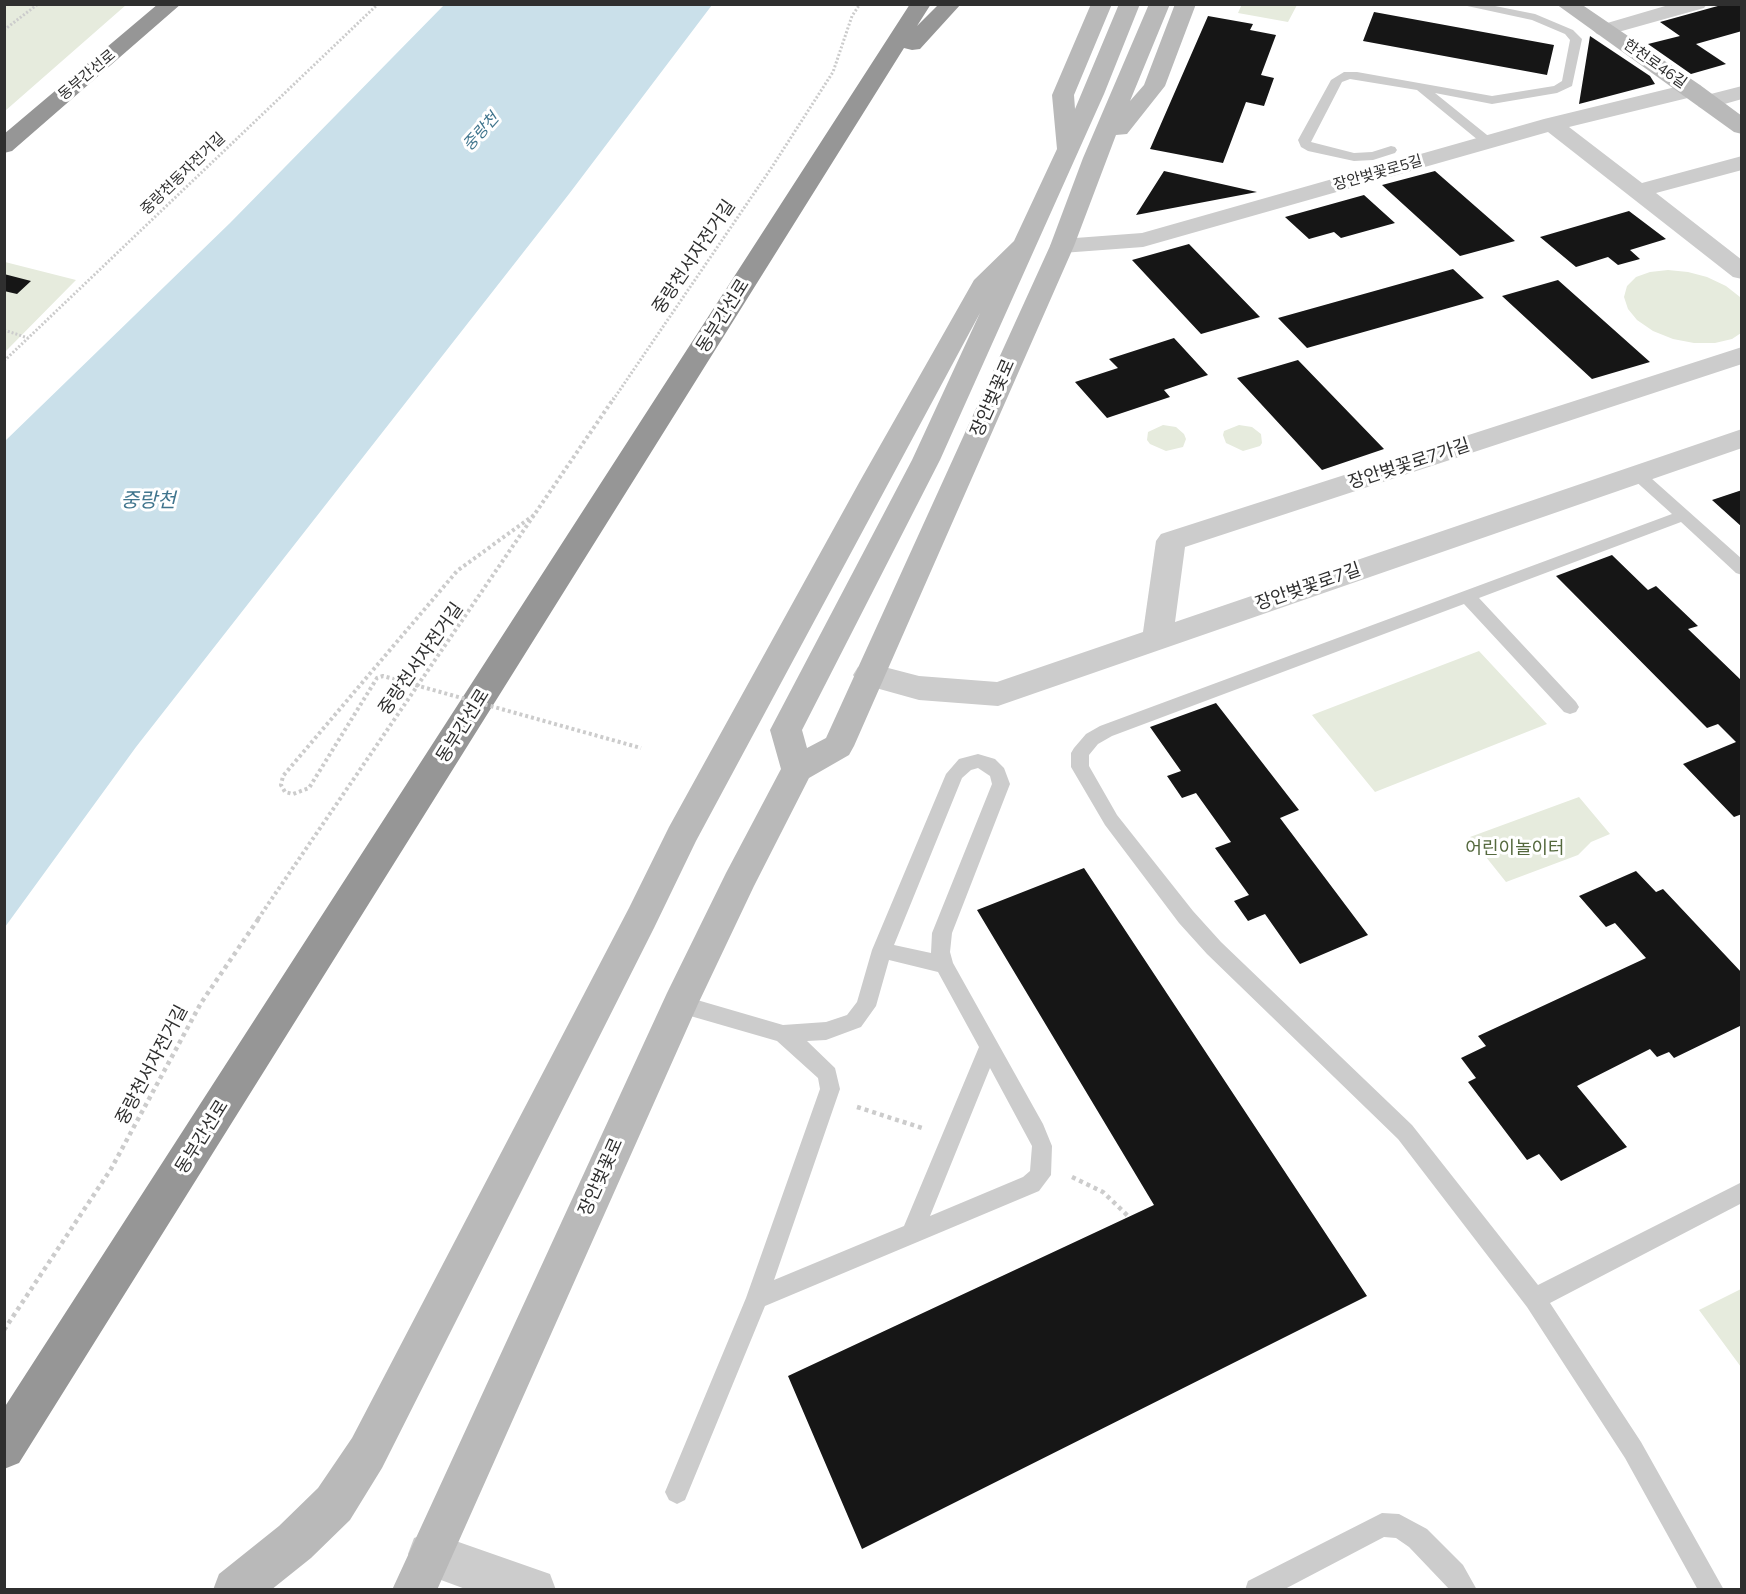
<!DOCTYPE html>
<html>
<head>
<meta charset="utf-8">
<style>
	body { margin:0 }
	#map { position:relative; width:1746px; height:1594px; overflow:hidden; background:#fff; font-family:Mulish,sans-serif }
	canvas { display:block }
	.frame { position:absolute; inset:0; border:6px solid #2f2f2f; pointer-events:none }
</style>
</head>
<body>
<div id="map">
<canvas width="1746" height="1594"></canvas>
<div class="frame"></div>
</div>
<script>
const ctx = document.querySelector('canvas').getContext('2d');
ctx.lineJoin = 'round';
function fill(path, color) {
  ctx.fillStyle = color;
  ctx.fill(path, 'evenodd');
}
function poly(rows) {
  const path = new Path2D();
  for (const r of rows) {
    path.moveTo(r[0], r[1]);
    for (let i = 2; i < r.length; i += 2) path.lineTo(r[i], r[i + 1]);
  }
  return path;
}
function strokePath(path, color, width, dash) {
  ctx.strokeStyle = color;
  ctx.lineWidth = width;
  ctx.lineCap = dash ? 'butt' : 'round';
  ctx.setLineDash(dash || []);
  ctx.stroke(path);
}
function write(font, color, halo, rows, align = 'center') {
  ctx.font = font + ' Mulish,"Noto Sans KR",sans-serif';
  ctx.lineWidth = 6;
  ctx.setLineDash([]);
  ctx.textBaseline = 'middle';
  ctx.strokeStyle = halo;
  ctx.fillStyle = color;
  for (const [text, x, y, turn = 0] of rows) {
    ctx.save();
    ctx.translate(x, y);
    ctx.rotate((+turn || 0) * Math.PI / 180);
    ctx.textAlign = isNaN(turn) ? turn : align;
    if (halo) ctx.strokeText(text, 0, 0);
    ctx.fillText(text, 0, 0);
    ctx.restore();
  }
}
fill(poly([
	[5,4,126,4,126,5,5,111],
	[1242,4,1297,4,1297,5,1288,22,1238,13],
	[5,262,76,280,5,352],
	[1668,270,1688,272,1707,277,1726,286,1740,297,1741,333,1732,339,1715,343,1694,343,1673,339,1653,331,1637,320,1628,309,1624,297,1627,286,1636,277,1650,272],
	[1163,425,1176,427,1184,434,1186,439,1183,447,1166,451,1150,444,1147,440,1148,432],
	[1239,425,1252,427,1261,434,1262,443,1260,446,1243,451,1226,443,1223,435,1224,431],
	[1479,651,1547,724,1375,792,1312,715],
	[1579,797,1610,834,1591,842,1578,855,1506,882,1470,837],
	[1741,1289,1741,1367,1699,1310]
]), '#e6ebdd');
fill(poly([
	[445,4,712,5,569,194,136,747,5,927,5,441,230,223]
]), '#cae0ea');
fill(poly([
	[1725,4,1742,4,1742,31,1696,44,1726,64,1691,74,1648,44,1680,36,1660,22],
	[1374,12,1554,45,1547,75,1363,41],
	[1208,16,1253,24,1250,30,1276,35,1261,75,1274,78,1264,106,1246,102,1223,163,1150,149],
	[1590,36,1650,76,1655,84,1579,104],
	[1164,171,1257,192,1136,215],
	[1435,171,1515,241,1460,256,1382,185],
	[1364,195,1395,223,1341,238,1334,232,1309,239,1285,217],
	[1629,211,1666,239,1630,250,1640,259,1618,265,1608,257,1576,267,1540,237],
	[1189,244,1260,317,1201,334,1132,260],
	[1453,269,1484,298,1307,348,1278,318],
	[4,274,31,281,17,294,4,291],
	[1558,280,1650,362,1592,379,1502,296],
	[1174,338,1208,375,1164,390,1170,397,1107,418,1075,382,1118,368,1109,359],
	[1298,360,1384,449,1322,470,1237,378],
	[1742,490,1742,527,1712,500],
	[1612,555,1648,590,1656,586,1698,626,1688,629,1742,681,1742,814,1734,817,1683,764,1736,742,1718,724,1707,728,1556,576],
	[1216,703,1299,810,1280,818,1368,935,1300,964,1265,914,1248,921,1234,901,1249,895,1215,848,1231,842,1196,793,1182,798,1167,776,1181,771,1150,727],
	[1084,868,1367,1296,862,1549,788,1376,1154,1205,977,910],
	[1636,871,1656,892,1663,889,1742,973,1742,1025,1674,1058,1669,1052,1657,1057,1650,1049,1577,1086,1627,1147,1561,1181,1539,1154,1527,1160,1468,1082,1476,1078,1461,1058,1486,1046,1478,1036,1646,958,1615,923,1606,927,1579,896]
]), '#161616');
strokePath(poly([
	[4,30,38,4],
	[4,330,28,338],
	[4,361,378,4],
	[613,400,772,167,833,72,852,16,860,4]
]), '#ccc', 3, [2, 2]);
strokePath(poly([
	[258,919,614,398]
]), '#ccc', 4, [3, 3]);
strokePath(poly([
	[857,1107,922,1128],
	[1072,1177,1103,1192,1129,1217],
	[4,1330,111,1169,201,1003,259,918]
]), '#ccc', 4.5, [4, 4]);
fill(poly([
	[1458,4,1485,4,1535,14,1573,30,1582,39,1572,86,1557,93,1492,104,1435,93,1492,139,1494,142,1488,146,1484,145,1417,90,1350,79,1342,82,1311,142,1354,153,1372,152,1391,146,1395,147,1397,150,1395,153,1373,160,1354,161,1308,151,1301,147,1298,140,1331,80,1344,72,1357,72,1492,96,1554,86,1562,81,1570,40,1565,34,1532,20,1458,4],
	[1637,469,1642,470,1742,559,1742,575,1736,573,1681,522,1479,598,1576,702,1579,707,1576,712,1570,714,1564,712,1464,604,1112,736,1098,744,1089,755,1089,766,1117,815,1193,911,1221,942,1412,1125,1538,1285,1742,1182,1742,1203,1550,1303,1641,1442,1724,1590,1698,1590,1625,1458,1527,1307,1398,1139,1207,954,1179,923,1105,825,1071,767,1071,753,1074,748,1086,734,1100,726,1672,514,1632,478,1629,474,1637,469],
	[978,754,995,759,1004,768,1010,784,952,933,950,952,953,963,1043,1124,1052,1146,1051,1175,1039,1191,765,1306,685,1500,677,1504,669,1500,665,1492,746,1298,820,1089,818,1078,777,1041,680,1013,673,1010,670,1004,673,998,680,995,783,1025,826,1022,847,1015,857,1002,872,950,946,774,959,759,978,754],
	[978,768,990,776,992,784,932,933,931,953,894,945,962,778,971,770,978,768],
	[889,960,938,972,979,1047,904,1226,774,1280,840,1089,835,1068,807,1041,826,1040,861,1027,876,1006,889,960],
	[990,1068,1032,1146,1030,1171,1023,1177,930,1216,990,1068],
	[1382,1513,1399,1514,1427,1529,1463,1565,1477,1590,1450,1590,1409,1547,1396,1538,1384,1537,1283,1590,1245,1590,1248,1581,1382,1513]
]), '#ccc');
fill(poly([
	[1672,4,1707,4,1704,8,1604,36,1597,34,1593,30,1597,26,1672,4],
	[1692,83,1700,85,1703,90,1700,95,1569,127,1642,183,1742,156,1742,170,1656,193,1742,260,1742,279,1733,277,1548,132,1143,247,1062,253,1053,251,1050,246,1053,241,1062,239,1142,233,1544,119,1692,83],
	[1742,86,1742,99,1707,109,1699,107,1696,102,1699,97,1742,86],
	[1742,347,1742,364,1185,547,1175,622,1742,429,1742,448,998,706,919,700,858,683,853,675,858,667,869,663,919,676,997,682,1143,632,1156,541,1161,534,1742,347],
	[430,1532,550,1574,556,1590,468,1590,414,1570,408,1554,414,1538,430,1532]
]), '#ccc');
fill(poly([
	[1091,4,1112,4,1074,95,1075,109,1119,4,1140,4,1104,94,940,460,802,730,807,748,826,738,1050,246,1083,158,1149,4,1170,4,1130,101,1144,85,1175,4,1196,4,1165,86,1127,134,1116,135,1074,246,854,746,849,755,809,778,754,886,698,1004,437,1590,392,1590,667,993,726,873,781,769,770,730,912,460,980,313,696,841,654,928,382,1468,350,1520,311,1558,271,1590,213,1590,219,1574,279,1526,318,1488,352,1438,629,908,669,827,860,481,974,280,1014,241,1057,149,1052,95,1091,4],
	[1556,4,1581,4,1700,85,1742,116,1742,134,1734,132,1556,4]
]), '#b9b9b9');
fill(poly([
	[158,4,181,4,12,151,4,153,4,134,158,4],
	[910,4,931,4,917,26,939,4,961,4,920,49,912,50,904,48,19,1463,4,1469,4,1408,910,4]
]), '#969696');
strokePath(poly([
	[534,515,457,571,283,776,281,785,285,792,293,794,309,788,377,678,383,676,641,748]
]), '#ccc', 4, [3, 3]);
write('15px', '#2f2f2f', '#fff', [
	["한천로46길",1655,64,35],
	["동부간선로",87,75,-40],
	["장안벚꽃로5길",1378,173,-16],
	["중랑천동자전거길",183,174,-44]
]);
write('italic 16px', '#40758d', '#fff', [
	["중랑천",481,132,-48]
]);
write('18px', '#2f2f2f', '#fff', [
	["중랑천서자전거길",694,257,-56],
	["동부간선로",723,316,-58],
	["장안벚꽃로",993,398,-66],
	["장안벚꽃로7가길",1409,464,-18],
	["장안벚꽃로7길",1308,587,-19],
	["중랑천서자전거길",421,659,-55],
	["동부간선로",463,726,-58],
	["중랑천서자전거길",152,1065,-62],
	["동부간선로",202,1137,-58],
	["장안벚꽃로",601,1177,-66]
]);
write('18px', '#55693e', '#fff', [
	["어린이놀이터",1515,849]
]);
write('italic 20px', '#40758d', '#fff', [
	["중랑천",148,501]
]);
</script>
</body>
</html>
